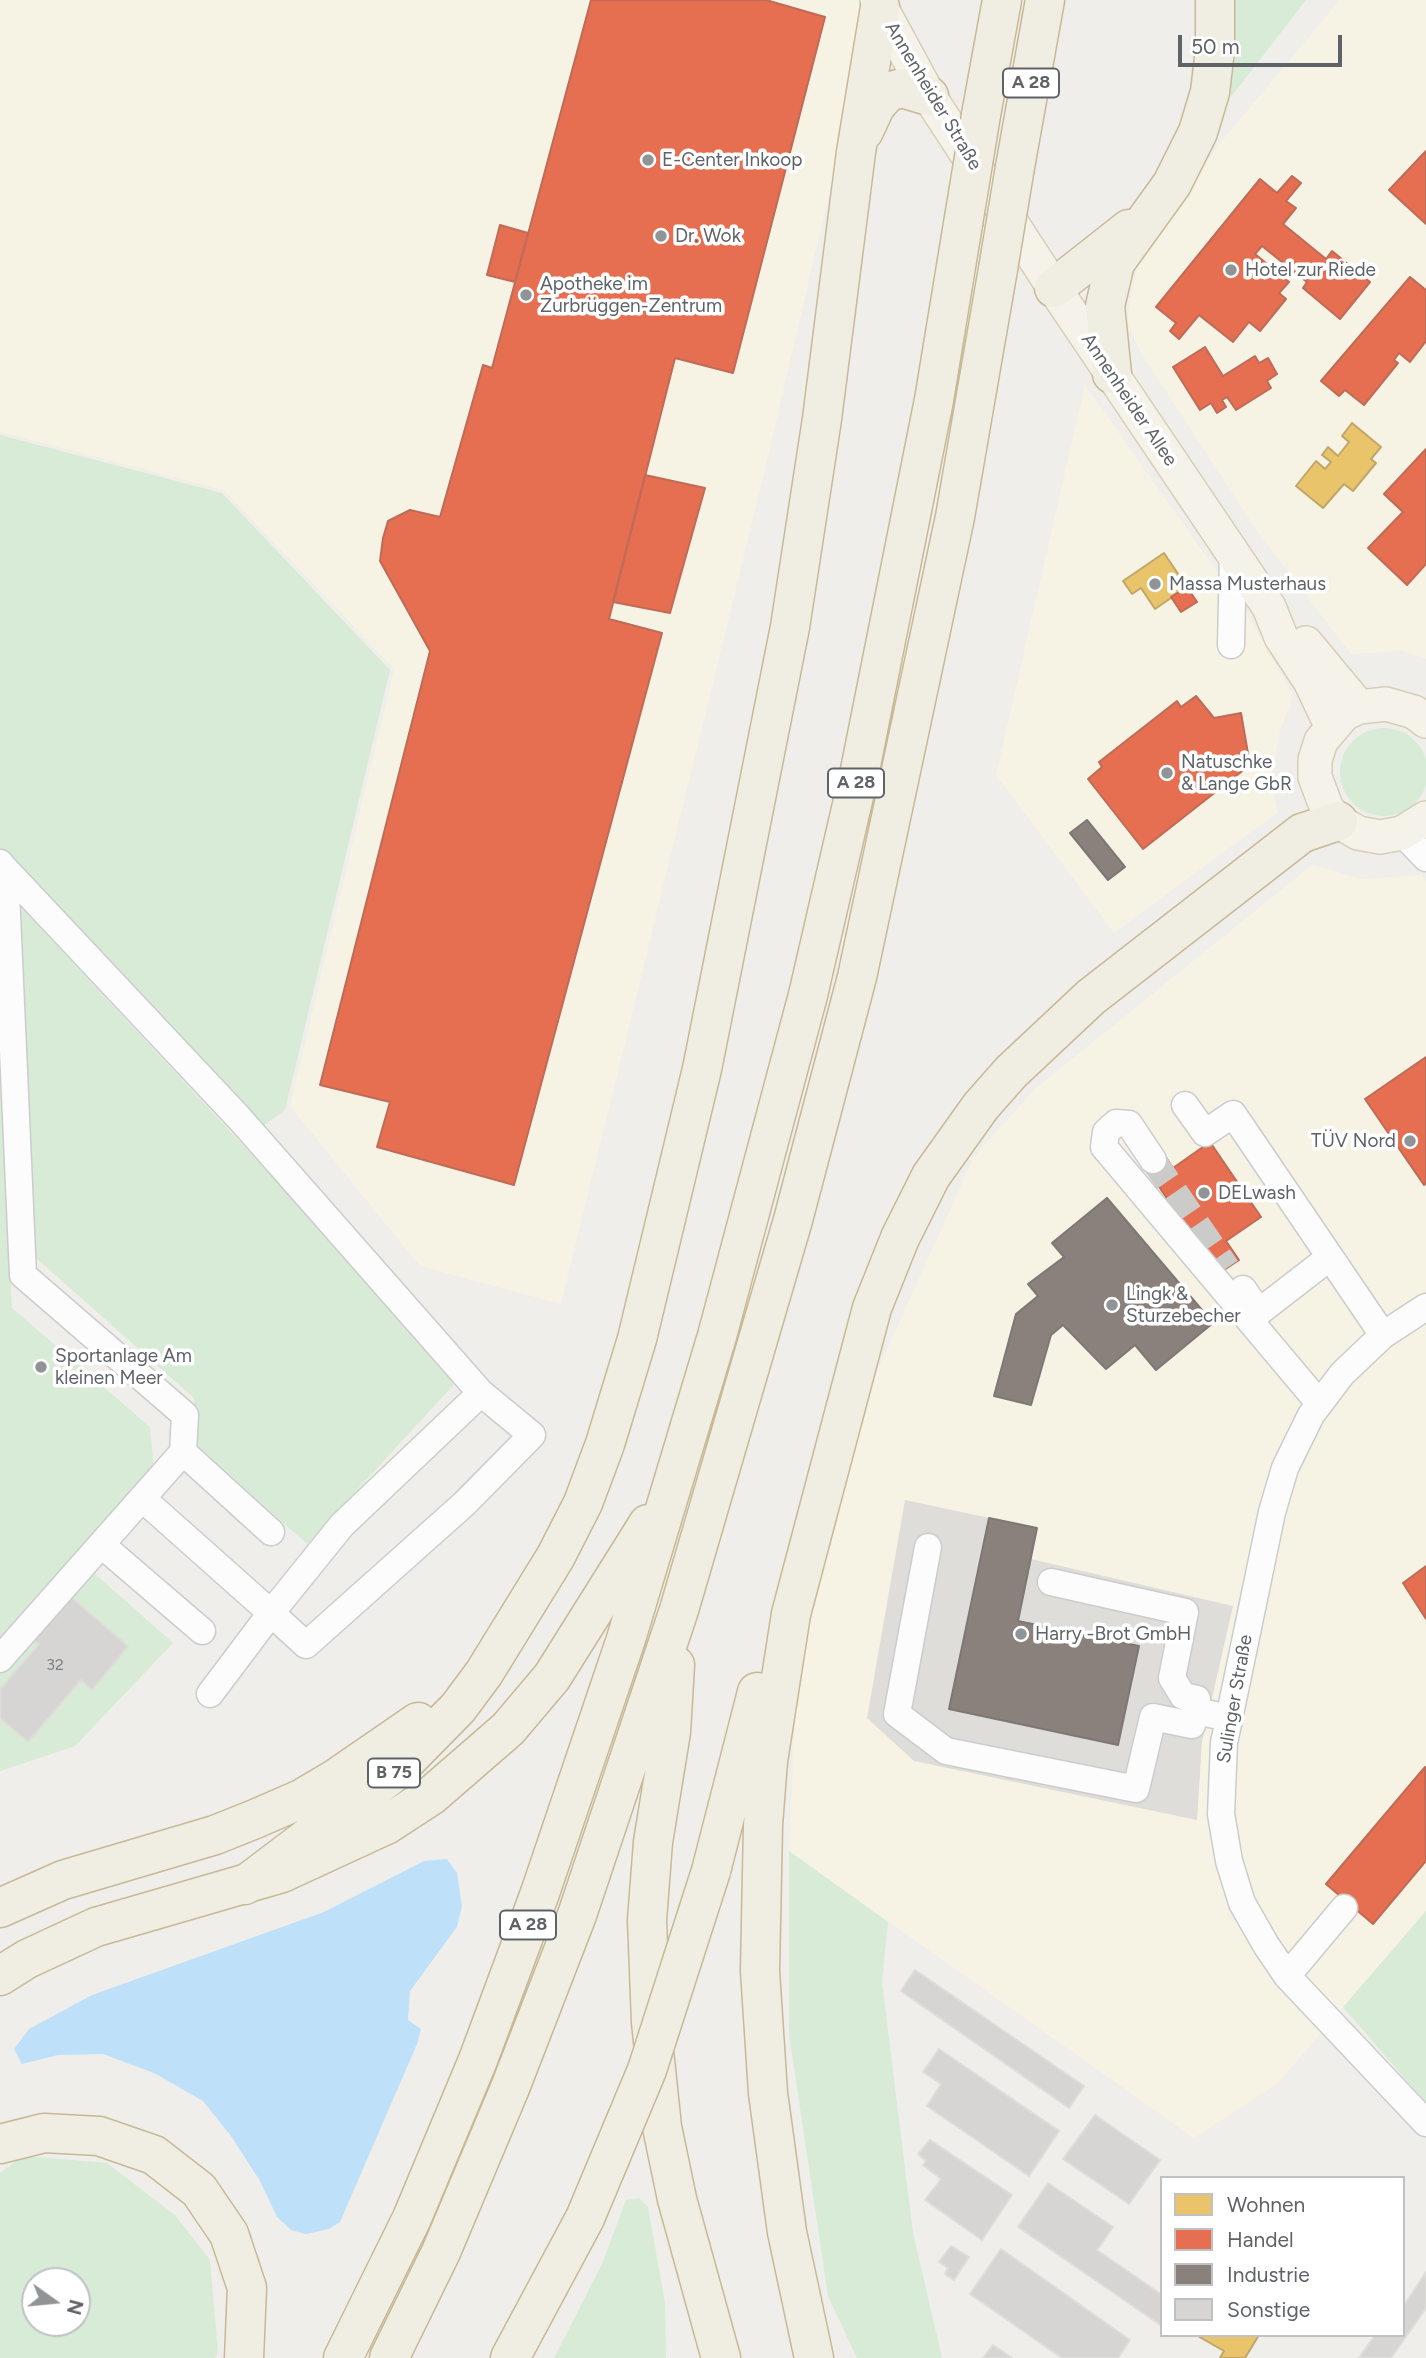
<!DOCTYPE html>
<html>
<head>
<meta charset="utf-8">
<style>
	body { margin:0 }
	#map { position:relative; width:1426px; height:2358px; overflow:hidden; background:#efeeea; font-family:Figtree,sans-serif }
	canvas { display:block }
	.legend { position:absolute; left:1160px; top:2176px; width:245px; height:161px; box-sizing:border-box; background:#fff; border:2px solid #bfc1c3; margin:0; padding:9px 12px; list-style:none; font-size:21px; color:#5f6368 }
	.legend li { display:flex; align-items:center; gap:14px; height:35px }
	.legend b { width:35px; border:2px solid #bfc1c3 }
	.north { position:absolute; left:21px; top:2267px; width:70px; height:70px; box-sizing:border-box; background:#fff; border:2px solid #bfc1c3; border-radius:50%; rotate:105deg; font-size:19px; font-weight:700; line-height:28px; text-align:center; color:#5f6368 }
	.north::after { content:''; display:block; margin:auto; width:24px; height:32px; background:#919496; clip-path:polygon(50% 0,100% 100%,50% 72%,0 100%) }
	.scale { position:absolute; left:1178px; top:35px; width:164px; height:32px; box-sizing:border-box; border:4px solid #5f6368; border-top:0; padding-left:9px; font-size:21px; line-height:24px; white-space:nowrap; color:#5f6368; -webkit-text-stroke:5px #fff; paint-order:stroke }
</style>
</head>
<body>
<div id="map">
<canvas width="1426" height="2358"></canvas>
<ul class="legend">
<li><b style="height:19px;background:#e9c46a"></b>Wohnen</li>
<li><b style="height:19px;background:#e76f51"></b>Handel</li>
<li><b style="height:19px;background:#8a817c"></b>Industrie</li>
<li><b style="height:19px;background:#d6d5d3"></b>Sonstige</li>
</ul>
<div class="north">N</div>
<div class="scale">50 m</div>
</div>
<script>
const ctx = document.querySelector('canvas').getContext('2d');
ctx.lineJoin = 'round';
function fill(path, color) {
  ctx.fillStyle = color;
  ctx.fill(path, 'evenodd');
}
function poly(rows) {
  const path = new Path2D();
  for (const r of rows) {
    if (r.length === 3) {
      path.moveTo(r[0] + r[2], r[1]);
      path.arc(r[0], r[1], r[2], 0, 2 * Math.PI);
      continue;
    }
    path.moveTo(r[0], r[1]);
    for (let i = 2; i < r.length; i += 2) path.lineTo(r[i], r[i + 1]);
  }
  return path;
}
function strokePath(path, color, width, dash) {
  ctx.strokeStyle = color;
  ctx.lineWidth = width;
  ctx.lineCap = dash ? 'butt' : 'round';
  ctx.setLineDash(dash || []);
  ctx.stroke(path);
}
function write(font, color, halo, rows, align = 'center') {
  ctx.font = font + ' Figtree,sans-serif';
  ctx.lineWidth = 7;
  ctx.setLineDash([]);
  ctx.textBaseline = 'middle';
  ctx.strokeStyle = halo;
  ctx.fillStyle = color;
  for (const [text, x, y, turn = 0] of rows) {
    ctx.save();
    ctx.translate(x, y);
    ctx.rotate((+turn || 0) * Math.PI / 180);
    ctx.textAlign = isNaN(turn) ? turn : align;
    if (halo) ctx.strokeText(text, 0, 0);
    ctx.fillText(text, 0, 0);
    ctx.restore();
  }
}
fill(poly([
	[0,0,874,0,761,486,561,1304,420,1266,290,1106,394,669,224,490,0,432],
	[1340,0,1426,0,1426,659,1403,651,1351,654,1255,528,1140,351,1127,320,1139,257,1221,142],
	[1085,385,1249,617,1293,696,1280,731,1270,782,1278,812,1114,933,996,775],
	[1312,865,1361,879,1421,875,1426,882,1426,1911,1278,2083,1194,2138,789,1851,797,1680,865,1398,974,1157,1035,1089]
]), '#f7f3e4');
fill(poly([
	[905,1500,1037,1528,1031,1559,1233,1606,1202,1742,1197,1820,914,1761,867,1718]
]), '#dfddda');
fill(poly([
	[1230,0,1306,0,1231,97],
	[0,435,222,493,390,670,285,1110,263,1126,16,872,0,848],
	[1384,772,44],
	[21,907,460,1378,307,1544,197,1445,194,1398,36,1258],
	[0,1080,12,1308,150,1427,154,1471,76,1557,173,1643,75,1746,0,1771],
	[789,1851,888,1922,882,1982,913,2233,942,2358,857,2358,828,2296,789,2034],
	[1426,1911,1426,2103,1343,2007],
	[23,2156,107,2163,175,2215,210,2260,218,2352,215,2358,0,2358,0,2173],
	[35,2281,77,2281,77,2323,35,2323],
	[639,2198,648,2207,665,2303,666,2358,554,2358,602,2264,626,2200]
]), '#d8ebd6');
fill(poly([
	[447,1859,457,1873,462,1906,457,1927,410,1991,408,2020,421,2029,417,2044,340,2222,329,2229,306,2234,291,2230,277,2217,260,2181,231,2136,203,2101,154,2073,103,2054,58,2055,22,2064,14,2049,29,2029,92,1995,324,1912,424,1861]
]), '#bfe0f9');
const homes = poly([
	[1352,423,1381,447,1371,459,1376,463,1353,491,1344,484,1323,508,1296,486,1316,461,1325,469,1331,462,1322,455,1328,447,1338,456,1349,442,1342,436,1352,423],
	[1164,553,1187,587,1155,609,1141,588,1132,594,1123,581,1164,553],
	[1196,2335,1259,2335,1245,2358,1220,2358,1224,2351,1196,2335]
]);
fill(homes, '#e9c46a');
strokePath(homes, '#c0a769', 2);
const shops = poly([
	[591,0,766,0,825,17,733,373,675,358,609,619,662,633,514,1185,377,1147,390,1102,320,1085,430,651,380,561,383,538,388,521,410,510,440,517,483,365,492,368,591,0],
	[1426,151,1426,224,1389,190,1426,151],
	[1292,176,1301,183,1286,201,1296,208,1283,224,1326,259,1332,251,1370,282,1340,319,1303,288,1307,282,1262,246,1255,254,1289,282,1279,293,1286,299,1260,331,1249,322,1233,342,1199,315,1179,339,1170,331,1176,323,1156,307,1260,179,1277,193,1292,176],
	[500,225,528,233,515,282,487,275,500,225],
	[1410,277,1426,290,1426,341,1410,362,1399,353,1394,360,1398,363,1364,405,1345,390,1339,396,1321,381,1410,277],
	[1205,347,1223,376,1255,356,1259,363,1268,358,1277,374,1267,381,1271,388,1236,410,1227,397,1222,400,1226,407,1217,413,1211,403,1200,410,1173,367,1205,347],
	[1426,449,1426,564,1407,585,1368,548,1403,512,1384,494,1426,449],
	[645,475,705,488,670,613,613,602,645,475],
	[1187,587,1197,602,1181,612,1171,597,1187,587],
	[1196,696,1214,718,1241,713,1250,765,1143,849,1088,779,1102,767,1099,762,1177,701,1181,707,1196,696],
	[1426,1057,1426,1183,1424,1185,1365,1099,1426,1057],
	[1210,1142,1261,1217,1226,1241,1239,1260,1218,1274,1145,1166,1163,1153,1173,1168,1210,1142],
	[1426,1566,1426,1619,1403,1583,1426,1566],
	[1425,1767,1426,1861,1373,1924,1326,1884,1425,1767]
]);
fill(shops, '#e76f51');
strokePath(shops, '#be6b58', 2);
const industry = poly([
	[1087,820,1125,867,1108,880,1070,833,1087,820],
	[1107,1198,1213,1323,1156,1370,1135,1345,1106,1369,1063,1325,1051,1335,1031,1405,994,1396,1016,1314,1038,1296,1028,1284,1064,1257,1052,1243,1107,1198],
	[989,1518,1037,1528,1018,1621,1139,1646,1118,1745,949,1709,989,1518]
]);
fill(industry, '#8a817c');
strokePath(industry, '#7d7876', 2);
const building = poly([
	[65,1592,128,1646,92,1690,81,1680,28,1742,0,1718,0,1689,39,1644,28,1635,65,1592],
	[915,1970,1084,2086,1069,2108,901,1991,915,1970],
	[939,2049,1059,2131,1029,2176,927,2106,941,2084,923,2072,939,2049],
	[1095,2115,1160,2160,1129,2204,1063,2159,1095,2115],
	[930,2140,1012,2195,982,2240,925,2200,941,2179,923,2165,926,2161,918,2154,930,2140],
	[1048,2183,1113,2227,1097,2250,1162,2295,1162,2326,1018,2227,1048,2183],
	[951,2246,969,2257,954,2280,945,2274,948,2268,939,2262,951,2246],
	[1001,2249,1130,2340,1118,2358,1062,2358,970,2294,1001,2249],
	[1426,2272,1426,2308,1391,2358,1359,2358,1375,2335,1403,2335,1403,2307,1426,2272],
	[993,2345,1012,2358,983,2358,993,2345]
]);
fill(building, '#d6d5d3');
strokePath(building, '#deddd9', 2);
strokePath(poly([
	[1153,1160,1227,1268]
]), '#cbcbca', 26, [26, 13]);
const minor = poly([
	[1231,645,1233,555],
	[1402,833,1426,858],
	[0,863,5,869,23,1275,185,1415,183,1452,0,1659],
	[5,869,240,1119,481,1393,532,1435,464,1504,306,1645,271,1613,210,1694],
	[1185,1105,1205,1133,1233,1114,1383,1335],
	[1153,1160,1129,1124,1116,1123,1106,1132,1104,1147,1319,1403],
	[1243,1289,1259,1312,1330,1257],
	[1426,1307,1383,1335,1342,1374,1311,1415,1285,1468,1272,1512,1224,1743,1221,1814,1229,1861,1242,1903,1266,1945,1287,1976,1426,2123],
	[183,1452,271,1532],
	[144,1500,271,1613,342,1525,481,1393],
	[103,1546,202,1631],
	[928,1547,897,1714,946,1751,1136,1789,1153,1717,1192,1725,1195,1711,1230,1718],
	[1051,1582,1185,1612,1172,1678,1183,1696,1197,1699,1195,1711],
	[1287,1976,1344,1908]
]);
const major = poly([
	[877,0,929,96,1054,288,1269,607,1281,637,1310,681,1331,725],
	[1306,643,1359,707],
	[1426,721,1414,712,1386,704,1359,707,1344,714,1321,741,1315,760,1315,777,1327,809,1338,821,1358,833,1380,837,1402,833,1426,818]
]);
const highway = poly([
	[981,115,1002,0],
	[864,131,876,105,888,92,902,88,929,96],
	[1015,167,1045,0],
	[1054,288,1129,229],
	[1112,374,1105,306,1115,263,1172,184,1198,132,1210,92,1215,50,1215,0],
	[675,1665,671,1732,653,1842,647,1920,651,2022,662,2127,677,2199,721,2358],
	[711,1871,757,1692],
	[245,1885,396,1771,458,1708,484,1673,556,1556,583,1503,605,1444,637,1339,702,1069,790,627,822,419,856,152,880,7],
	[0,1908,63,1880,215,1835,255,1819,301,1799,338,1777,418,1722],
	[0,1976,27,1959,96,1927,282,1873,386,1825,432,1795,508,1729,552,1677,648,1524],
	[0,2144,44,2133,99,2136,154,2155,199,2190,229,2234,247,2288,244,2358],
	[343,2358,412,2218,478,2060,540,1893,626,1639,717,1336,808,995,860,770,934,400,963,224],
	[389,2358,441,2252,510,2088,577,1915,679,1610,731,1432,793,1220,857,977,955,517,998,269],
	[510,2358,585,2218],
	[814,2358,787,2232,768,2093,760,1971,763,1825,768,1761,791,1614,872,1308,900,1238,931,1176,981,1106,1011,1072,1091,997,1302,833,1338,821]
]);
strokePath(minor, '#cbcccc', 29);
strokePath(major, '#d7ceb8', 36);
strokePath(highway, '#c8b996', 41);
strokePath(minor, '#fdfcfc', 26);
strokePath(major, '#f4f2e9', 33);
strokePath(highway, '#f0ede3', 38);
const highwayBridge = poly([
	[963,224,981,115],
	[998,269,1015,167],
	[585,2218,647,2070,711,1871]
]);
strokePath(highwayBridge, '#c8b996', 41, []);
strokePath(highwayBridge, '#f0ede3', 38);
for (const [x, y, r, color] of [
	[648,160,7,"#919496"],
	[661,236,7,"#919496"],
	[1231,270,7,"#919496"],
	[526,295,7,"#919496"],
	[1155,584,7,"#919496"],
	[1167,773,7,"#919496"],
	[1410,1141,7,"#919496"],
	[1204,1193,7,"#919496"],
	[1112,1305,7,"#919496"],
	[41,1367,7,"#919496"],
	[1021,1634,7,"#919496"]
]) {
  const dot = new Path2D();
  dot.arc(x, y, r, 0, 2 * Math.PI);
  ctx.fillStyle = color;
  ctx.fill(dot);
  strokePath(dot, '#fff', 2.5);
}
write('16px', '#7e8184', null, [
	["32",55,1665]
]);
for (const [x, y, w] of [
	[1031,83,56],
	[856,783,56],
	[394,1773,52],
	[528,1925,56]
]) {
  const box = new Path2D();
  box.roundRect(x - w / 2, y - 14.5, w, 29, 5);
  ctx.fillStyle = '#fff';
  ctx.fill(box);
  strokePath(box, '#5f6368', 2);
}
write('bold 18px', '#5f6368', null, [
	["A 28",1031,83],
	["A 28",856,783],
	["B 75",394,1773],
	["A 28",528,1925]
]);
write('19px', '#5f6368', '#fff', [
	["Annenheider Straße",933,96,59],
	["Annenheider Allee",1129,400,56],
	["Sulinger Straße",1235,1699,-80]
]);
write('19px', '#5f6368', '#fff', [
	["E-Center Inkoop",662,160],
	["Dr. Wok",675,236],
	["Hotel zur Riede",1245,270],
	["Apotheke im",540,284],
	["Zurbrüggen-Zentrum",540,306],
	["Massa Musterhaus",1169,584],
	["Natuschke",1181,762],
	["& Lange GbR",1181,784],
	["TÜV Nord",1396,1141,"right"],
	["DELwash",1218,1193],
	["Lingk &",1126,1294],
	["Sturzebecher",1126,1316],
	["Sportanlage Am",55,1356],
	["kleinen Meer",55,1378],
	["Harry -Brot GmbH",1035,1634]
], 'left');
</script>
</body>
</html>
